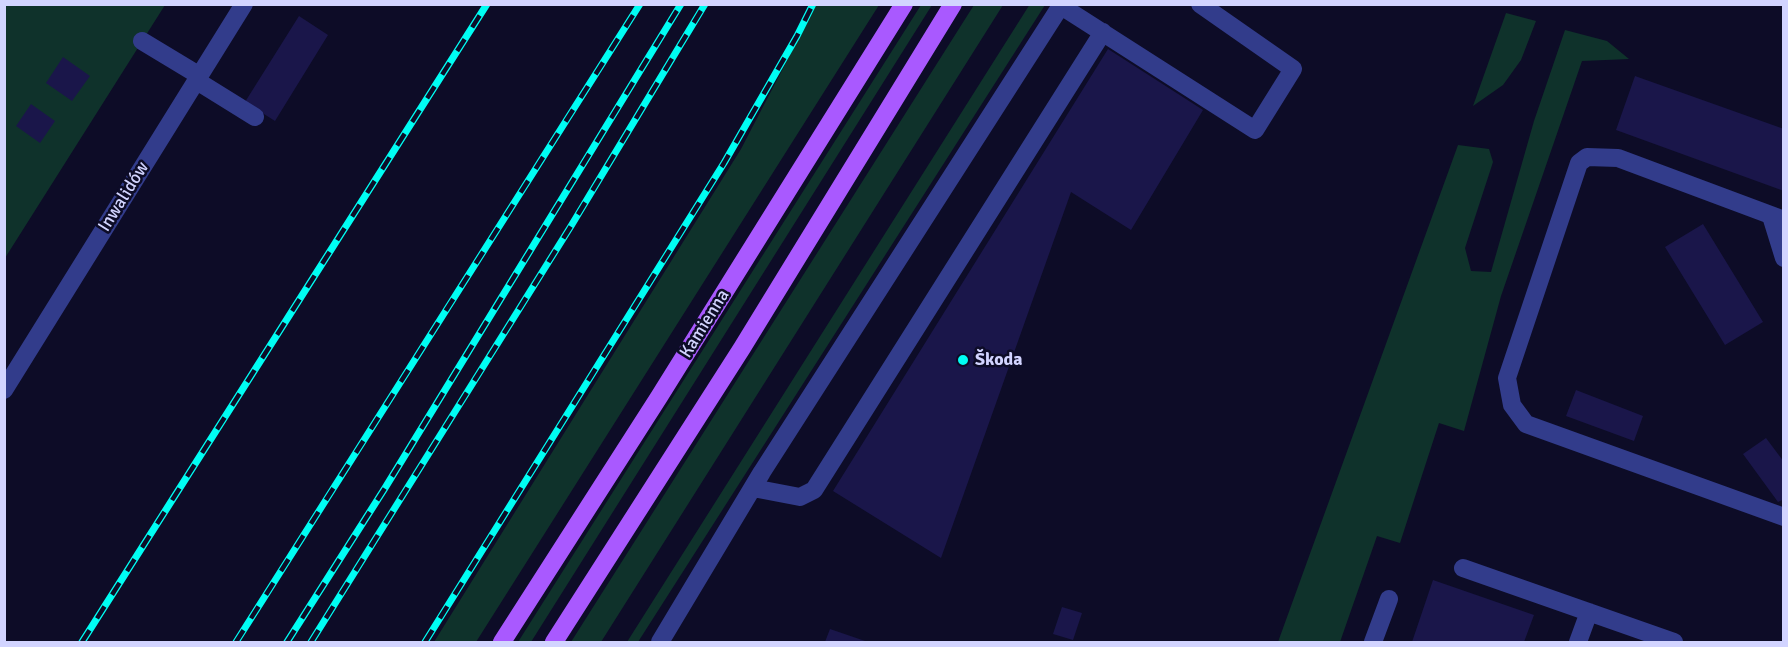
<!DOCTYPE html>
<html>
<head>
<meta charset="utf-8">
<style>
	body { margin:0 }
	#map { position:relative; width:1788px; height:647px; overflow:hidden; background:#0d0c27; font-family:Signika,sans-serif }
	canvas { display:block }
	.frame { position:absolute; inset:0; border:6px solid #d2d4ff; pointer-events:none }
</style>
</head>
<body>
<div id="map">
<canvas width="1788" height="647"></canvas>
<div class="frame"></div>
</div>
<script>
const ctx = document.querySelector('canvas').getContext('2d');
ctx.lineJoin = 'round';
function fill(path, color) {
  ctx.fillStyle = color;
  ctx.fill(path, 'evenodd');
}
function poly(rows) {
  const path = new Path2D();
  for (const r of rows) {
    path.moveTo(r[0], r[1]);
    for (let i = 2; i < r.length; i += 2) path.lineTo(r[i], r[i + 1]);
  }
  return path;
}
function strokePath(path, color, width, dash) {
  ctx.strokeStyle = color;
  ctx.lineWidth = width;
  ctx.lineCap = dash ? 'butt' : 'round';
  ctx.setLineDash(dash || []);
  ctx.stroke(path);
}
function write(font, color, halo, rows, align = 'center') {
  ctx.font = font + ' Signika,sans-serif';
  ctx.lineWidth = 5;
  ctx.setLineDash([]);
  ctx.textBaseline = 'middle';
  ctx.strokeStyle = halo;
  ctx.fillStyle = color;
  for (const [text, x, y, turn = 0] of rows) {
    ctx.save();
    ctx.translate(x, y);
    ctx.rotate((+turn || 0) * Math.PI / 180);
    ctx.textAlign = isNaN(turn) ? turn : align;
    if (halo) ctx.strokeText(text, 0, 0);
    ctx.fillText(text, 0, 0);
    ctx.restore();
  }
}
fill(poly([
	[1030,4,1045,5,638,642,627,642],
	[5,5,165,5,5,258],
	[816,5,879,5,476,642,434,642,741,149],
	[921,5,932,5,531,642,518,642],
	[974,5,1003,5,601,642,571,642],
	[1506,13,1536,21,1521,60,1503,85,1473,106],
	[1565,30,1607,41,1629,59,1582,61,1501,296,1464,431,1439,423,1400,543,1377,536,1340,642,1278,642,1458,145,1489,149,1493,162,1465,248,1471,271,1491,272,1534,121]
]), '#0f322b');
fill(poly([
	[299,16,328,35,275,121,245,102],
	[1108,49,1203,110,1131,230,1071,192,941,558,833,491],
	[63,57,90,76,72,101,46,83],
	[1635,76,1784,129,1784,191,1616,130],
	[31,104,55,121,40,143,16,126],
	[1703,224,1763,322,1725,345,1665,247],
	[1576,390,1643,416,1634,441,1566,416],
	[1766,438,1784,462,1784,499,1778,502,1743,454],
	[1433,580,1534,615,1524,642,1412,642],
	[1062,607,1082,613,1073,640,1053,634],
	[830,629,868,642,825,642]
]), '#1a164a');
strokePath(poly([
	[1061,6,1255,130,1293,69,1200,4],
	[142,41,200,76],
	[197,81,255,117],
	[1771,216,1784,258],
	[1784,220,1618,158,1587,157,1579,163,1507,378,1512,405,1526,424,1784,517],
	[4,390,244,4],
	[753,488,800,497,814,490,1103,32],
	[1463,568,1674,642],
	[660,642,762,472,1062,4],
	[1373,642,1389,599],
	[1578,642,1589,612]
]), '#323c8b', 18);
strokePath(poly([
	[502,642,659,397,904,4],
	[554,642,742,348,953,4]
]), '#a959ff', 18);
const rail = poly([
	[82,642,487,4],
	[236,642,640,4],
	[287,642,385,488,681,4],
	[311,642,571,226,705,4],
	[425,642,724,163,797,36,813,4]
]);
strokePath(rail, '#00fdf3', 7);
strokePath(rail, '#0d0c27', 4.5, [14]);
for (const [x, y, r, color] of [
	[963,360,6,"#00fdf3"]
]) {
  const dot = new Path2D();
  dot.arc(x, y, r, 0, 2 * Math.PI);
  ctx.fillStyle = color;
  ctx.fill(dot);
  strokePath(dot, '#0d0c27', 2);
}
write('18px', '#d2d4ff', '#0d0c27', [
	["Inwalidów",124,197,-58],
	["Kamienna",705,324,-58]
]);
write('bold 18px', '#d2d4ff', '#0d0c27', [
	["Škoda",975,360]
], 'left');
</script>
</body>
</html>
